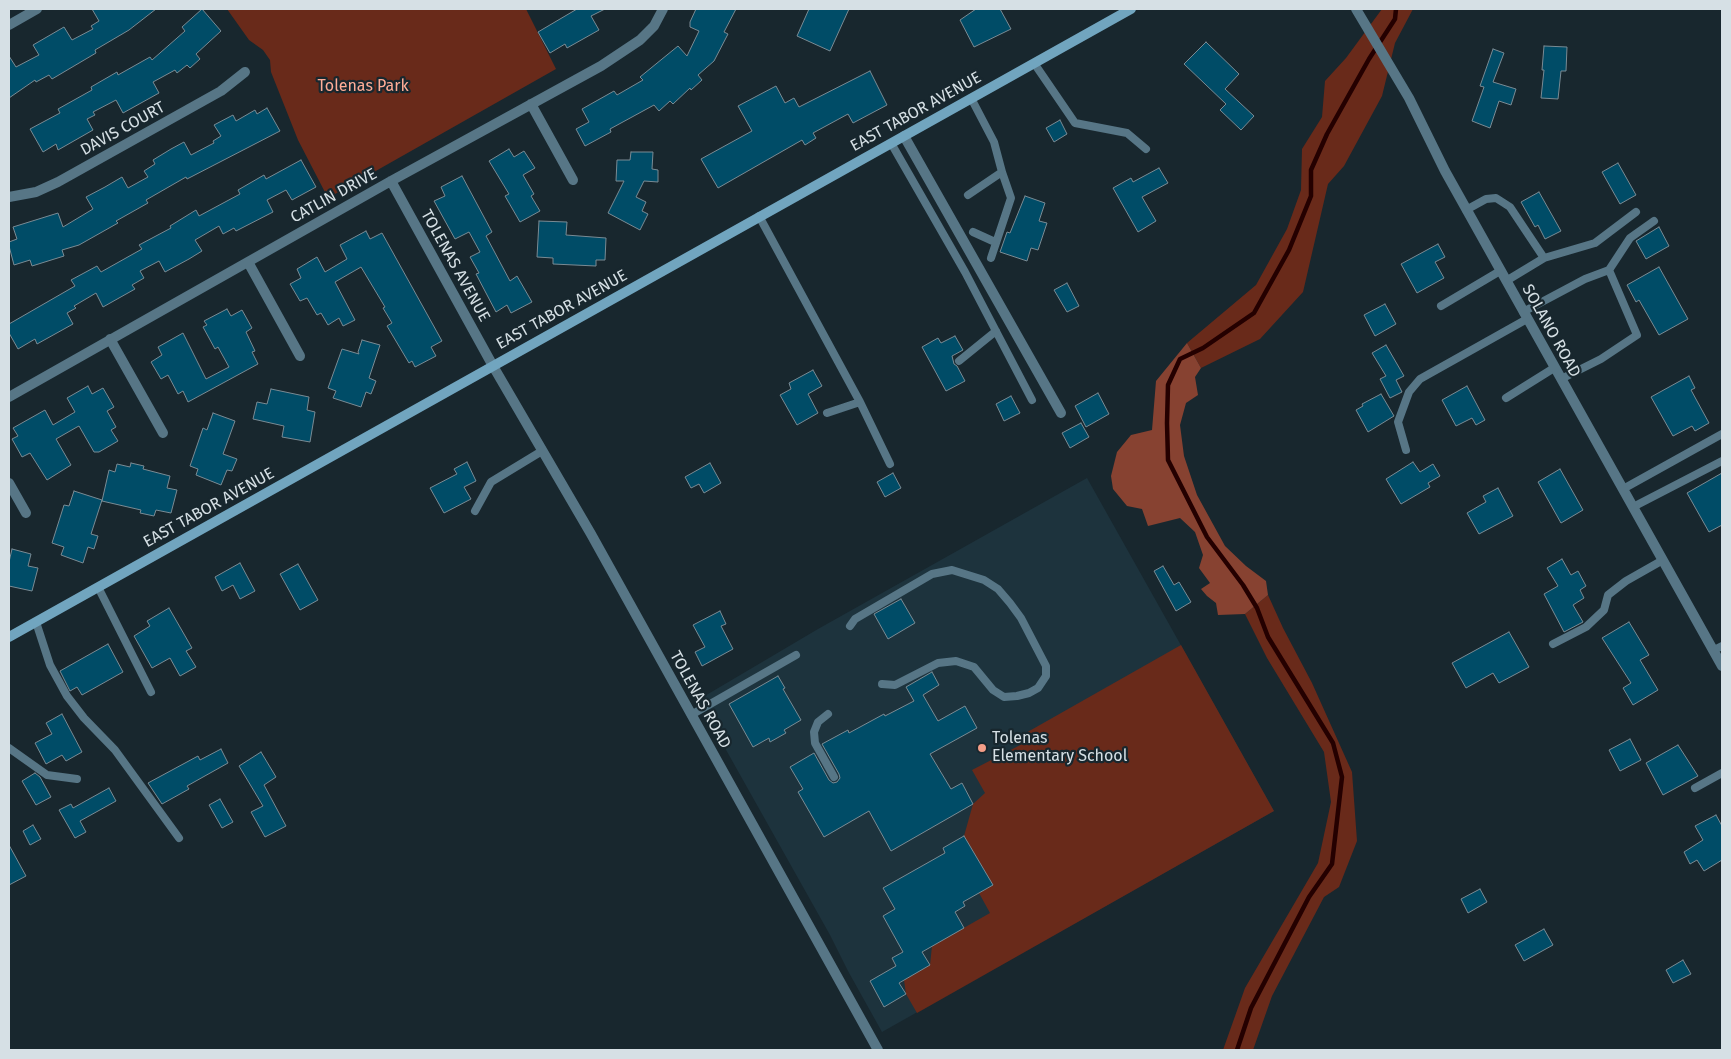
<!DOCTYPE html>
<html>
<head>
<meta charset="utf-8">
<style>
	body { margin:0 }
	#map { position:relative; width:1731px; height:1059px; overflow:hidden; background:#18272e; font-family:"Fira Sans",sans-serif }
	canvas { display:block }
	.frame { position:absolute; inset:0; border:10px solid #d6e0e5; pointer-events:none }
</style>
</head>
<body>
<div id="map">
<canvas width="1731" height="1059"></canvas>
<div class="frame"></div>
</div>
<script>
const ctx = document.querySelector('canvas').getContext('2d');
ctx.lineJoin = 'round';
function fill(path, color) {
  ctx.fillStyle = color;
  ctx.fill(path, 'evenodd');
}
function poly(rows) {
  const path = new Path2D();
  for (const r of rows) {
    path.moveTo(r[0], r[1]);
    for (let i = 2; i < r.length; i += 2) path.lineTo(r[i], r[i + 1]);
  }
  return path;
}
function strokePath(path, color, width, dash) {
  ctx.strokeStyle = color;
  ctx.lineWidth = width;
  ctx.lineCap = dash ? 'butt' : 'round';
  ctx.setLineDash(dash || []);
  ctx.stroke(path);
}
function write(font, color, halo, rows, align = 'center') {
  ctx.font = font + ' "Fira Sans",sans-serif';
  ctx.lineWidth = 4.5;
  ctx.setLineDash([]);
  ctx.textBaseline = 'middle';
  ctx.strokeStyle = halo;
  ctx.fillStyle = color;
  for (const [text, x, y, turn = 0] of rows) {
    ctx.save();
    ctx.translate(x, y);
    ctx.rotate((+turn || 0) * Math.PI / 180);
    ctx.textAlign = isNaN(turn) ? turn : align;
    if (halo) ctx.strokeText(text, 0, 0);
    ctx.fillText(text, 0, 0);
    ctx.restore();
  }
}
fill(poly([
	[1087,478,1274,811,882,1032,848,971,830,935,716,732,711,722,710,718,712,715,703,697,818,629]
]), '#1d333d');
fill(poly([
	[227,9,526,9,556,69,328,198,298,140,271,72,270,60,263,50,249,40],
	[1382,9,1413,9,1395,43,1382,96,1344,166,1328,184,1303,292,1260,339,1201,368,1187,343,1256,285,1287,229,1301,190,1302,149,1322,117,1325,81,1346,58],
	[1268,595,1283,628,1312,683,1352,772,1357,841,1339,887,1324,897,1272,996,1253,1050,1223,1050,1245,988,1318,863,1331,802,1324,752,1267,658,1245,614],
	[1181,645,1274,811,917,1013,906,994,904,980,930,965,932,946,990,913,979,893,993,885,964,836,973,804,985,793,972,770,1026,742,1024,734]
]), '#692a1a');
fill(poly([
	[1187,343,1201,368,1195,377,1198,395,1186,403,1180,425,1184,456,1197,495,1225,546,1246,566,1266,581,1268,595,1245,614,1218,615,1216,603,1207,596,1201,589,1210,583,1199,568,1203,555,1195,532,1180,518,1148,526,1142,509,1127,506,1113,489,1111,476,1117,452,1131,435,1152,430,1156,381]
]), '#874231');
strokePath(poly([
	[1237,1050,1251,1008,1309,897,1332,864,1342,777,1333,743,1268,637,1257,608,1243,585,1207,537,1168,460,1167,423,1168,385,1180,359,1203,348,1254,313,1289,250,1311,196,1311,170,1327,134,1369,59,1395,19,1396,9]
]), '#240000', 4.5);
const building = poly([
	[92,9,156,9,129,30,95,50,96,53,52,79,49,75,36,82,35,80,9,98,9,56,16,67,39,55,33,45,64,27,72,40,93,29,91,26,99,21,92,9],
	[202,9,221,31,196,54,200,59,190,68,187,65,177,73,175,70,153,82,159,93,123,113,116,100,93,112,95,115,87,119,93,130,58,150,56,144,43,152,30,129,60,113,58,109,92,90,91,87,117,72,118,75,150,57,152,60,185,31,182,27,202,9],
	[577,9,605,9,591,16,599,30,567,48,565,44,550,53,538,32,577,9],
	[696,9,736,9,724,32,728,34,714,61,698,75,702,80,691,90,690,88,673,104,670,101,659,111,654,105,610,129,611,132,585,146,576,129,589,122,582,109,614,91,617,95,643,80,640,77,678,46,687,56,699,31,690,27,690,22,696,9],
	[809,9,849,9,830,51,797,36,809,9],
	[976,9,1000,9,1011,29,974,47,960,20,976,9],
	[1206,42,1239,74,1225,89,1254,116,1241,130,1220,110,1226,104,1184,64,1206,42],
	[1544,46,1567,47,1566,71,1561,71,1558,99,1541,98,1544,70,1542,70,1544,46],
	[1493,49,1504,53,1493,82,1516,89,1511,105,1499,101,1490,128,1472,121,1484,87,1480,86,1493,49],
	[870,71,887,105,853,123,848,114,813,133,816,138,805,145,802,140,718,188,701,159,752,131,738,106,776,86,785,103,794,98,799,107,870,71],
	[267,108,280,131,187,179,186,177,146,200,148,203,116,221,118,223,79,245,62,250,64,256,32,266,30,260,14,265,9,246,9,242,17,239,13,227,58,213,63,227,93,209,86,197,105,187,122,177,128,188,148,177,144,171,155,164,153,160,171,149,184,142,191,155,214,143,213,141,221,136,214,125,233,115,236,121,255,110,257,114,267,108],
	[1060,120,1067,134,1054,142,1046,128,1060,120],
	[509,149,514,157,524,151,535,168,523,175,534,194,531,196,540,211,520,222,505,196,509,194,489,161,509,149],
	[631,152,653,152,652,169,658,170,658,182,644,181,636,197,646,202,642,211,648,214,640,230,608,213,624,181,616,181,617,160,630,160,631,152],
	[301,160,316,187,292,200,286,190,267,200,273,212,236,231,234,228,223,234,219,226,195,240,202,251,189,259,165,272,159,261,140,271,144,278,132,285,135,289,103,307,96,293,74,306,76,308,67,313,73,324,37,344,35,339,18,349,9,333,9,324,75,286,71,280,97,266,101,272,142,249,139,245,171,228,170,226,196,210,199,216,240,194,238,190,264,175,266,179,301,160],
	[1618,163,1636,195,1620,204,1602,172,1618,163],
	[1159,168,1168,183,1142,197,1156,221,1138,232,1113,188,1131,178,1133,182,1159,168],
	[462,176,492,232,486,236,510,281,517,276,532,302,511,313,507,305,496,312,476,274,479,273,470,257,480,252,469,232,455,239,434,201,445,196,441,187,462,176],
	[1539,192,1561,231,1545,239,1538,225,1535,227,1521,202,1539,192],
	[1025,196,1045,203,1039,221,1047,223,1038,250,1031,248,1027,261,1000,252,1007,232,1010,233,1025,196],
	[539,221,567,222,566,235,606,238,605,260,596,260,596,266,553,264,553,258,537,257,539,221],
	[1659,227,1669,246,1646,259,1636,241,1659,227],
	[366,231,370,239,382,233,442,341,431,347,436,356,415,367,412,361,409,363,387,326,392,323,383,308,385,307,361,267,335,282,355,320,343,326,339,318,328,325,321,313,317,315,307,298,300,301,290,284,301,278,297,269,317,257,325,272,347,259,340,245,366,231],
	[1438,244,1445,257,1435,262,1444,278,1417,293,1401,264,1438,244],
	[1659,267,1688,319,1659,335,1639,300,1636,302,1627,285,1659,267],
	[1067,283,1079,306,1067,312,1054,290,1067,283],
	[1385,304,1396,324,1375,336,1364,315,1385,304],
	[227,309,231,316,242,310,252,328,246,332,255,351,252,352,258,364,188,402,183,391,178,394,168,375,161,379,151,362,162,355,158,347,183,333,206,379,229,367,218,347,215,349,203,327,207,325,204,321,227,309],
	[955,336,963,350,952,356,954,364,957,366,965,381,946,391,922,347,938,338,941,343,955,336],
	[362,340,380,345,369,378,376,381,371,394,366,392,361,407,333,398,336,391,328,388,342,349,359,354,358,352,362,340],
	[1386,345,1404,376,1396,380,1402,392,1390,398,1380,379,1386,376,1372,353,1386,345],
	[813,370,822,386,808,394,818,413,797,425,780,395,791,389,789,383,813,370],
	[1689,376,1695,388,1691,390,1709,423,1695,431,1692,426,1673,436,1651,397,1689,376],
	[88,386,92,394,103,388,114,407,107,411,116,427,111,430,118,441,99,452,94,452,79,426,77,427,56,439,71,465,47,480,30,453,22,457,12,439,18,436,13,428,45,410,53,425,75,412,67,398,88,386],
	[1467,386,1485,420,1476,425,1472,418,1456,426,1442,400,1467,386],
	[271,389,309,397,307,410,315,412,310,442,282,437,284,426,253,419,257,402,267,404,271,389],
	[1098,393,1109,414,1086,427,1075,406,1098,393],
	[1381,394,1394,416,1368,432,1356,410,1363,406,1362,404,1381,394],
	[1011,396,1020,413,1004,421,996,404,1011,396],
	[213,413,235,421,223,454,237,459,232,471,227,470,221,485,196,475,198,469,190,466,203,428,207,430,213,413],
	[1081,423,1089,437,1070,448,1062,433,1081,423],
	[467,462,476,481,464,487,471,499,444,513,430,488,457,474,454,469,467,462],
	[1413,462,1420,472,1433,464,1440,476,1428,483,1430,487,1401,504,1386,479,1413,462],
	[131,463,144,466,143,469,170,476,167,488,177,490,171,513,156,510,154,516,140,513,141,510,102,501,109,470,115,472,117,464,130,467,131,463],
	[710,463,721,483,704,493,699,484,691,488,685,477,710,463],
	[1560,469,1583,510,1561,523,1538,482,1560,469],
	[893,473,901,488,885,497,877,482,893,473],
	[1722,473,1722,525,1709,532,1687,493,1722,473],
	[1498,488,1513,516,1479,534,1467,513,1486,502,1483,496,1498,488],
	[74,491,102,500,91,534,98,536,94,549,88,547,83,563,61,555,64,547,52,543,64,505,69,506,74,491],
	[12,549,31,554,28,566,38,568,32,591,9,586,9,562,12,549],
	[1562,559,1571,575,1578,571,1586,586,1580,590,1584,598,1573,605,1583,622,1564,632,1544,594,1558,586,1547,568,1562,559],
	[240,563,255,591,240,599,233,585,222,591,215,577,240,563],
	[298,564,318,600,300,610,280,574,298,564],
	[1163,566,1174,585,1179,582,1191,602,1176,611,1154,571,1163,566],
	[901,599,915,623,888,639,874,614,901,599],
	[169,608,192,648,186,651,196,667,180,676,170,658,152,668,134,636,150,626,147,621,169,608],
	[720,611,726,624,721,626,733,649,702,666,695,652,705,647,693,625,720,611],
	[1629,622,1649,655,1640,660,1658,690,1633,705,1623,688,1631,683,1602,638,1629,622],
	[1509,632,1529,667,1499,683,1493,673,1466,688,1452,663,1509,632],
	[108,644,123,672,82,695,77,687,70,691,60,671,108,644],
	[932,672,939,685,923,695,938,721,965,706,977,728,930,754,951,789,962,783,973,804,891,851,869,811,824,837,798,792,803,789,790,767,814,753,829,780,833,783,837,782,840,778,839,774,822,744,848,730,849,733,884,714,885,716,914,701,906,687,932,672],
	[778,676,785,688,783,689,801,720,784,730,786,733,770,742,769,738,753,747,729,704,778,676],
	[62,714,82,752,66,761,62,755,46,764,35,743,52,734,46,723,62,714],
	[1630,739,1641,760,1620,771,1609,750,1630,739],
	[1678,745,1698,776,1663,795,1646,763,1678,745],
	[221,749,228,763,187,786,189,789,162,804,148,783,198,756,200,760,221,749],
	[261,752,276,777,264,785,286,826,265,837,251,812,263,806,239,766,261,752],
	[35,773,40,777,51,797,36,805,22,781,35,773],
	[109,788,116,801,80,821,86,832,75,838,59,810,71,804,73,808,109,788],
	[220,799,233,822,222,828,209,805,220,799],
	[1716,815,1722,826,1722,860,1704,871,1697,860,1690,864,1684,852,1703,840,1695,826,1716,815],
	[33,825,41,839,30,845,23,831,33,825],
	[964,836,993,885,963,902,965,906,955,912,964,928,922,952,930,965,899,983,906,994,884,1007,870,981,896,966,892,958,903,952,883,916,895,909,883,888,945,853,943,848,964,836],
	[9,845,26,876,9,885,9,845],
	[1480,889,1487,902,1468,913,1461,899,1480,889],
	[1544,929,1553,945,1524,961,1515,945,1544,929],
	[1683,960,1691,974,1673,983,1666,970,1683,960]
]);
fill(building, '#004c67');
strokePath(building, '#7a8b94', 1);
strokePath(poly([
	[1034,63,1075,123,1127,133,1146,149],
	[891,143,965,272,1032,400],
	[968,195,1002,172,994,142,971,98],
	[1466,210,1486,199,1496,198,1510,207,1544,258],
	[759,216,860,402,827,413],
	[973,232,995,242],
	[991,258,1011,198,1002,172],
	[1506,281,1544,258,1595,243,1636,212],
	[1441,306,1500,271],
	[1523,312,1585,279,1609,270,1630,238,1654,221],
	[959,361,996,331],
	[1561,379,1601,359,1637,335,1609,270],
	[1506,398,1554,368],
	[860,402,890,464],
	[1406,450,1398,422,1409,392,1420,379,1527,319],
	[1623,489,1722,434],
	[1633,507,1722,461],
	[475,511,491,482,542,451],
	[98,587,151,692],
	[36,622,50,665,67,696,84,718,115,750,179,838],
	[850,626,855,619,932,574,952,570,984,580,998,589,1010,603,1021,618,1046,666,1046,676,1038,688,1029,693,1017,696,1004,697,993,690,974,667,956,661,938,663,895,685,882,684],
	[1553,644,1586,627,1604,610,1608,595,1626,581,1663,560],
	[1714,650,1722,646],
	[828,714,818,722,814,732,815,743,834,777],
	[691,715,796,655],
	[9,748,47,775,77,779],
	[1695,788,1722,773]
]), '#577686', 8);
strokePath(poly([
	[1356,9,1409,98,1445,171,1722,666],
	[9,25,37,9],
	[531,104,573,180],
	[904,136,1061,413],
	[391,181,493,366,591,534,878,1050],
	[9,197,36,192,58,182,221,91,245,72],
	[248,262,300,356],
	[110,339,163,433],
	[9,397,391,181,601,66,640,40,654,26,663,9],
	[9,483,26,513]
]), '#577686', 10);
strokePath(poly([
	[9,637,1131,9]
]), '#71a5bf', 10);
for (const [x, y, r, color] of [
	[982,748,5,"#f49e88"]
]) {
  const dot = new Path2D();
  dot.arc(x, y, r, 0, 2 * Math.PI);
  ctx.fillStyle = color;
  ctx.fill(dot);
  strokePath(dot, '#18272e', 2);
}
write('16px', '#ffad97', '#18272e', [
	["Tolenas Park",363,87]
]);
write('16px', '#d6e0e5', '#18272e', [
	["EAST TABOR AVENUE",916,112,-29],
	["DAVIS COURT",123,129,-29],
	["CATLIN DRIVE",334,196,-29],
	["TOLENAS AVENUE",455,266,61],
	["EAST TABOR AVENUE",562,310,-29],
	["SOLANO ROAD",1551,331,61],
	["EAST TABOR AVENUE",209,508,-29],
	["TOLENAS ROAD",700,700,61]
]);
write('16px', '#d6e0e5', '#18272e', [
	["Tolenas",992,739],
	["Elementary School",992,757]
], 'left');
</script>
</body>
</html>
